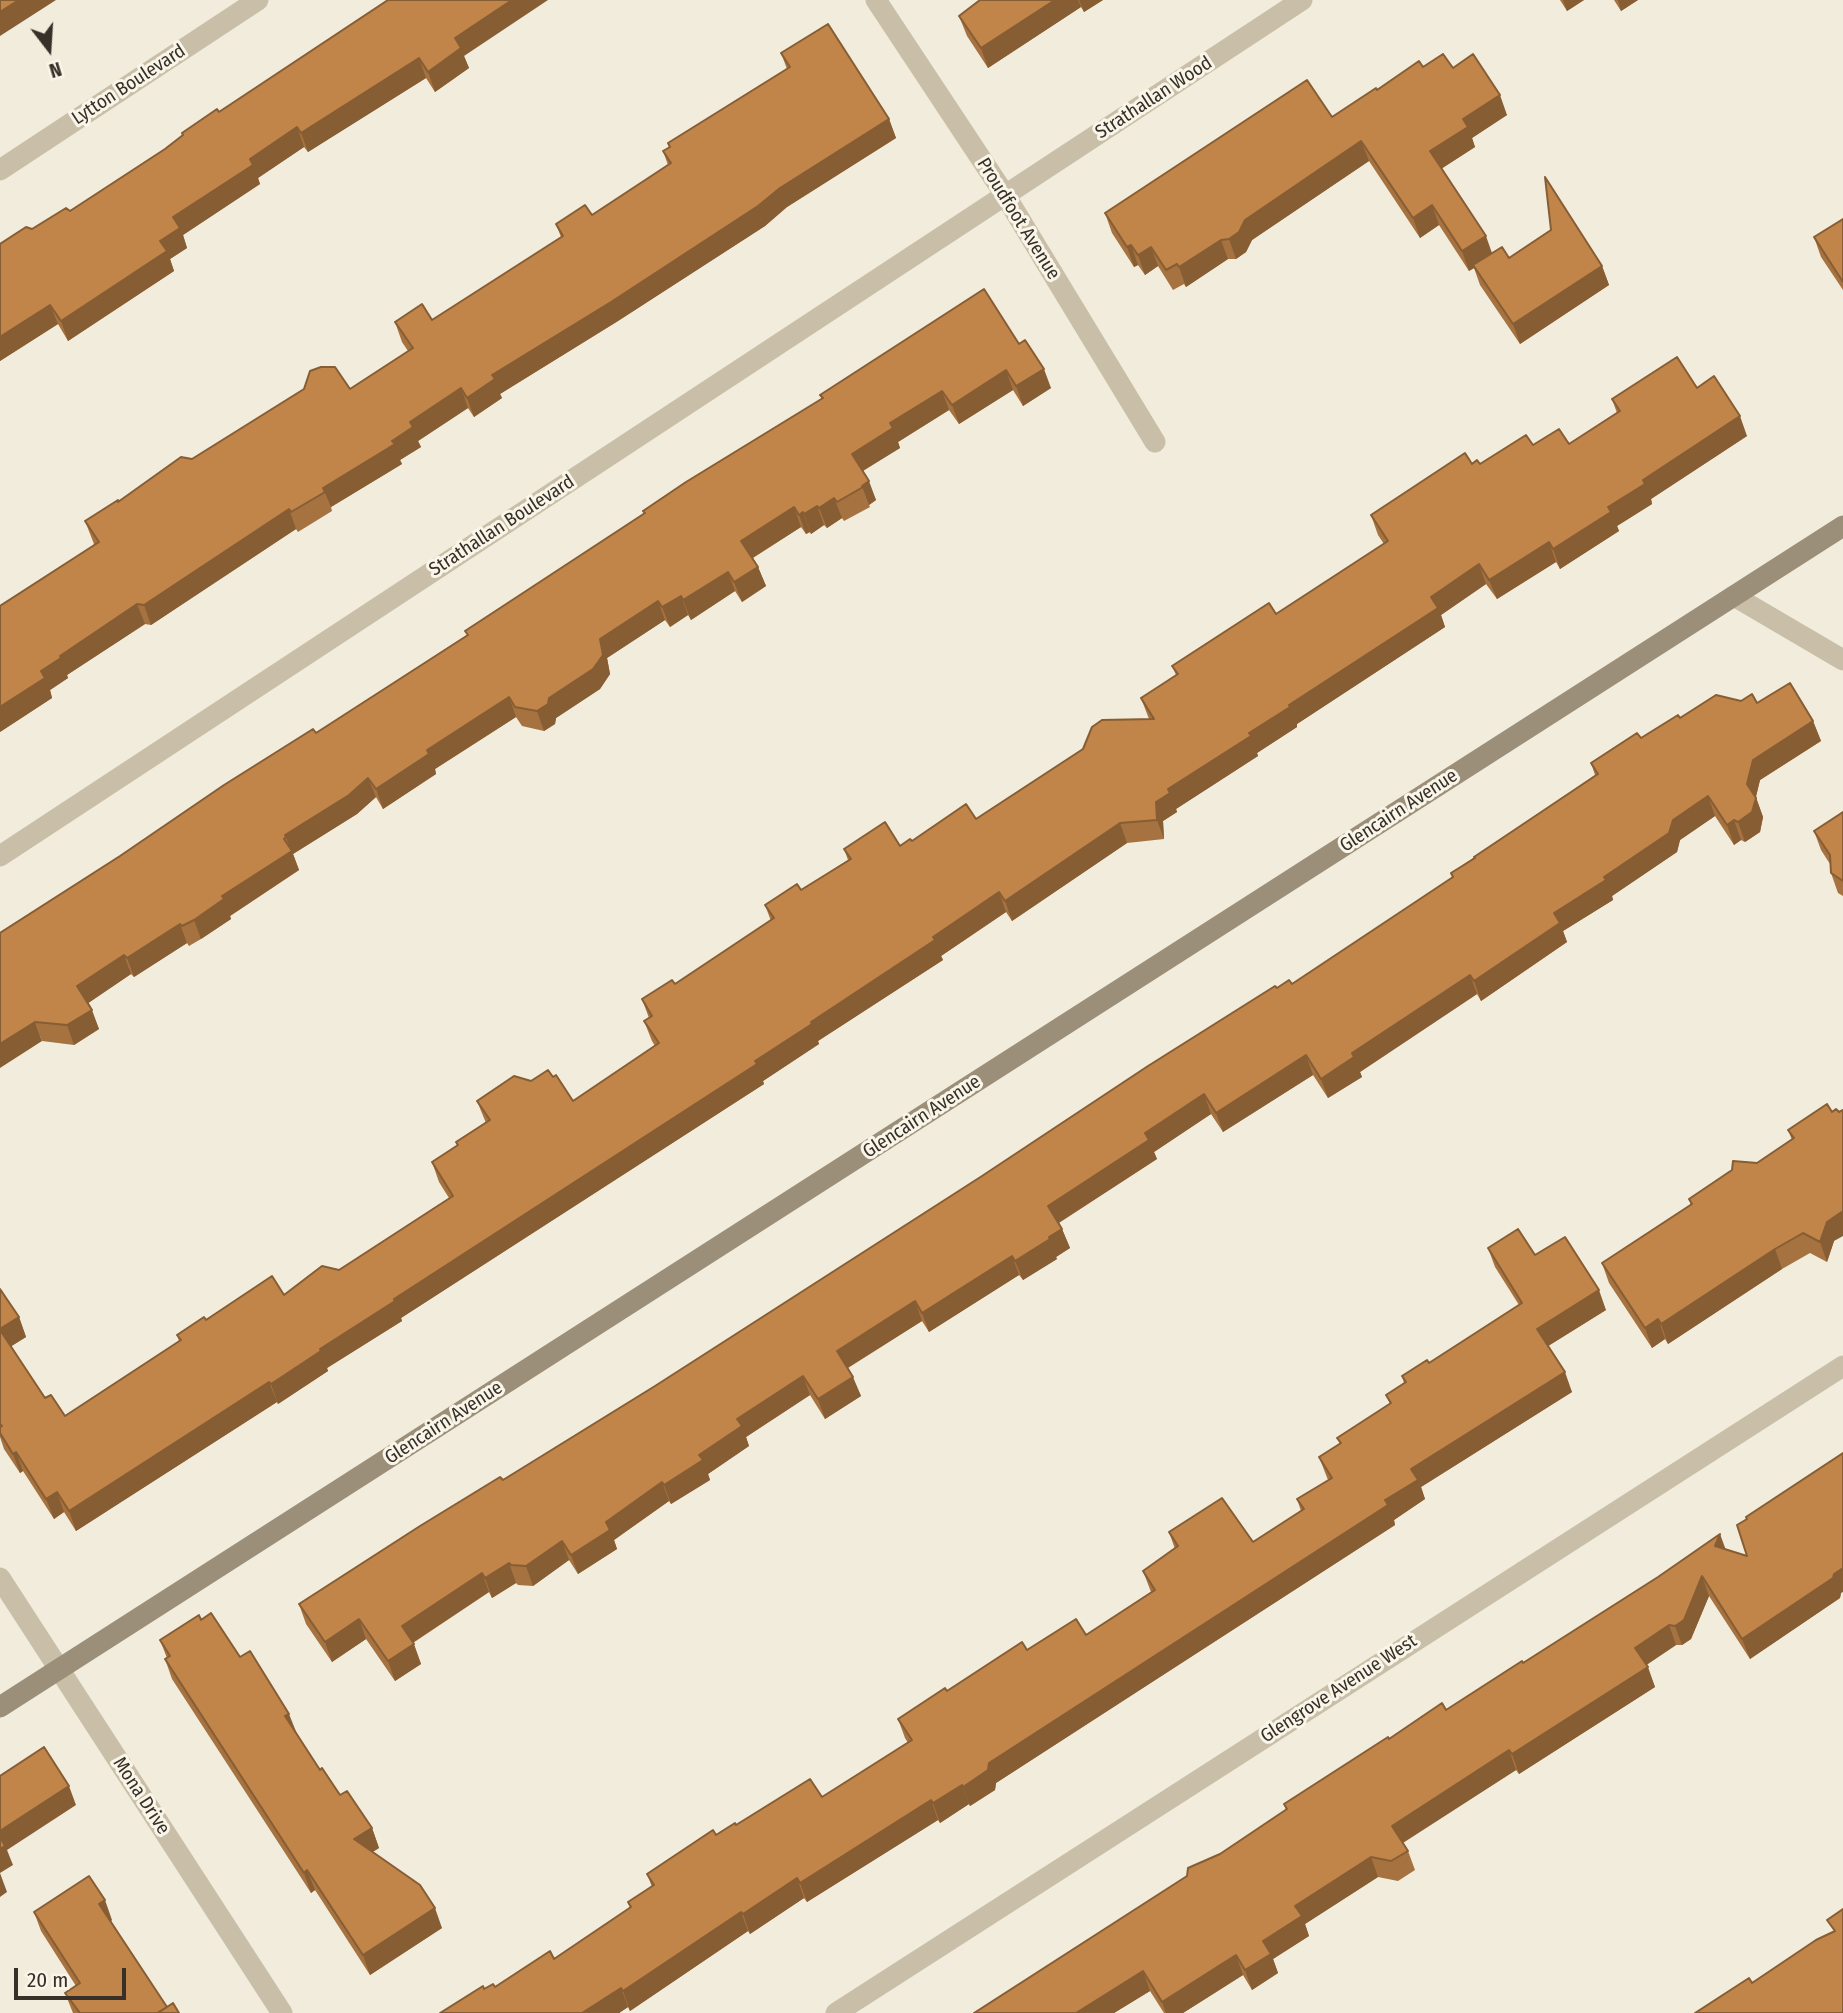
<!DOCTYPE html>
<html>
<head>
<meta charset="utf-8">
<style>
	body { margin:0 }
	#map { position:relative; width:1843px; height:2013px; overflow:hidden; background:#f1ecdc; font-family:"Fira Sans Condensed",sans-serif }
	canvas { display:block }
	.north { position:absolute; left:14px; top:14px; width:70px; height:70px; -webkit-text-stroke:5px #f9f5e8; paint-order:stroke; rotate:163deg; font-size:19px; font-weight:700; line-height:28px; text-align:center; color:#363028 }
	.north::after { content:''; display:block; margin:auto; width:24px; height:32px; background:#363028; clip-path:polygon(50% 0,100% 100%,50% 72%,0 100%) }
	.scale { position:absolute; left:14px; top:1968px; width:112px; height:32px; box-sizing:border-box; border:4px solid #363028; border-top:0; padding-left:9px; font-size:21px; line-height:24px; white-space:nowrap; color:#363028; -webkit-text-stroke:5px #f9f5e8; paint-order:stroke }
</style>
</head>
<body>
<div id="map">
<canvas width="1843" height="2013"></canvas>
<div class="north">N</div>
<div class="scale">20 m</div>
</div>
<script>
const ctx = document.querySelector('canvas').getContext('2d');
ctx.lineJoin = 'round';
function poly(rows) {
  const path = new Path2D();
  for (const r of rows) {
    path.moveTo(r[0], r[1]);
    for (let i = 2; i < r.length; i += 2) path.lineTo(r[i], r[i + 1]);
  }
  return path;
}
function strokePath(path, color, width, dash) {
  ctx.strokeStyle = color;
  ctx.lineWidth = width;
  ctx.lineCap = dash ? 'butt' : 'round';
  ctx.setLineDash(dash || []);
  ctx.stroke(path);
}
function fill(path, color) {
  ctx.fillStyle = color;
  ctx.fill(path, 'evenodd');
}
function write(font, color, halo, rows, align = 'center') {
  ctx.font = font + ' "Fira Sans Condensed",sans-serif';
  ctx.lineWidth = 6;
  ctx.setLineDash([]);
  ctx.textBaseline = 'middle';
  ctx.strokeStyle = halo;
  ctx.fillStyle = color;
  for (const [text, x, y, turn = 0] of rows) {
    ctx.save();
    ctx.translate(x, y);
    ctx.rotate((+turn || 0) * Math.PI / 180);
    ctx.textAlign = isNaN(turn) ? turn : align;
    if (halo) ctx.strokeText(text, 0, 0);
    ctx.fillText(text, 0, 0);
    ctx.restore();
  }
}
strokePath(poly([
	[876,0,1005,195,1155,442],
	[0,170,258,0],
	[1734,596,1843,660],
	[0,856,1302,0],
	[0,1578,282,2013],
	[836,2013,1843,1366]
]), '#c9bfa8', 21);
strokePath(poly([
	[0,1707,1843,526]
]), '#9c8f7a', 21);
fill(poly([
	[388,0,464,56,469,68,435,92,426,78,308,152,304,147,258,178,260,184,183,235,187,248,170,259,174,271,68,341,58,324,0,361,0,244,70,211,165,149,183,136,182,133,219,112],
	[980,0,1103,0,1084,12,1081,7,988,68,967,36,959,16],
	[1560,0,1584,0,1567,11],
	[1614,0,1638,0,1621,11],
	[781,53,889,119,896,138,787,207,765,226,618,321,500,394,502,398,474,417,468,408,418,441,421,447,400,460,402,464,331,507,332,511,298,532,296,529,151,625,145,624,67,675,68,678,50,690,52,698,0,732,94,544,85,521,192,459,350,389,408,351,402,342,395,322,432,320,561,237,556,224,592,215,668,165,663,151,669,147,668,143,787,69],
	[1423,67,1453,68,1507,115,1472,138,1475,147,1442,168,1492,253,1509,258,1602,266,1609,285,1520,344,1480,285,1474,268,1469,271,1439,225,1420,238,1369,161,1252,240,1246,252,1236,259,1228,259,1186,287,1184,284,1173,290,1158,266,1145,275,1138,265,1134,267,1112,233,1105,213,1332,117,1377,90],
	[1843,219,1843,290,1821,257,1814,237],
	[1019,344,1051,388,1023,406,1013,390,959,424,949,410,898,442,900,448,863,471,876,500,869,505,870,507,844,521,842,518,827,528,824,525,811,534,810,532,806,534,801,527,753,558,758,567,766,586,742,602,735,591,691,620,688,615,670,627,665,620,607,658,610,674,600,689,556,718,555,724,544,731,522,726,516,717,435,769,436,774,383,809,376,797,357,814,293,854,299,870,230,916,231,919,201,939,189,946,187,943,134,977,131,974,88,1003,99,1029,74,1045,42,1041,0,933,316,733,467,635,465,631,822,399,820,395],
	[1697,388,1747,436,1651,499,1652,504,1617,526,1619,531,1560,569,1556,562,1497,599,1486,584,1441,615,1445,627,1297,724,1297,727,1257,753,1258,756,1176,809,1177,812,1163,821,1164,839,1127,843,1012,921,1006,912,941,956,943,960,818,1041,819,1044,763,1081,764,1084,401,1318,402,1321,327,1368,328,1371,278,1404,277,1402,76,1531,64,1512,54,1519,23,1471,20,1473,4,1449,0,1437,0,1289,19,1317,26,1337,11,1346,45,1398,65,1416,179,1341,177,1335,206,1320,284,1295,339,1270,449,1198,439,1182,432,1162,457,1146,456,1142,486,1123,477,1101,573,1101,655,1046,652,1041,644,1021,649,1018,642,999,675,984,771,921,765,905,801,890,848,860,844,849,900,846,976,819,1149,719,1141,698,1176,675,1172,666,1276,614,1384,544,1378,535,1371,515,1472,464,1480,464,1533,445,1569,444,1617,413,1612,399],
	[1741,701,1757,703,1813,721,1821,741,1760,780,1756,797,1763,817,1760,832,1745,842,1741,840,1734,845,1715,816,1680,840,1677,852,1612,896,1613,900,1563,931,1567,942,1481,1001,1477,994,1360,1072,1362,1077,1328,1098,1313,1075,1223,1132,1211,1114,1154,1152,1157,1159,1059,1223,1062,1229,1070,1248,1056,1257,1057,1259,1023,1280,1019,1275,929,1332,922,1321,848,1368,861,1396,825,1419,810,1395,746,1437,749,1446,708,1474,710,1480,671,1504,669,1501,614,1540,617,1549,578,1574,569,1560,533,1586,518,1585,516,1583,492,1598,489,1592,413,1643,421,1664,395,1681,366,1639,332,1662,306,1624,299,1604,503,1480,655,1386,1277,988,1292,984,1453,877,1451,873,1595,775,1591,763,1680,718],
	[1843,812,1843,896,1838,893,1831,873,1830,864,1821,850,1814,831],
	[1827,1104,1834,1241,1827,1262,1810,1253,1782,1269,1668,1344,1665,1339,1652,1348,1609,1283,1602,1263,1691,1205,1689,1199,1757,1163,1792,1140,1788,1130],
	[1488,1248,1535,1255,1606,1310,1548,1346,1572,1392,1421,1487,1425,1499,1394,1520,1395,1525,996,1783,995,1790,970,1806,969,1804,940,1823,938,1820,807,1902,804,1898,750,1934,748,1931,630,2011,628,2007,619,2013,440,2013,484,1989,495,1987,554,1959,630,1908,628,1902,652,1887,647,1874,716,1835,736,1825,822,1797,908,1743,905,1738,898,1719,947,1691,1027,1650,1086,1635,1151,1592,1143,1571,1175,1549,1169,1532,1253,1542,1301,1511,1297,1499,1328,1480,1319,1457,1340,1444,1337,1438,1390,1404,1386,1395,1404,1383,1402,1376,1429,1363,1519,1305,1495,1267],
	[1746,1517,1841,1593,1840,1598,1750,1659,1709,1596,1691,1639,1682,1645,1676,1645,1646,1665,1655,1687,1519,1774,1516,1770,1403,1843,1408,1851,1415,1870,1398,1881,1378,1877,1305,1924,1309,1936,1273,1959,1278,1973,1252,1990,1243,1975,1183,2013,1164,2013,1150,1991,1114,2013,974,2013,1187,1876,1286,1810,1284,1804,1389,1739,1446,1710,1523,1663,1725,1549,1747,1556,1747,1519],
	[201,1620,240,1657,296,1733,320,1770,340,1795,372,1828,379,1848,372,1852,442,1928,370,1975,315,1890,311,1893,172,1679,165,1659,167,1658,160,1640],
	[34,1912,112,1920,111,1921,167,2007,179,2013,73,2013,65,1993,76,1986,41,1931]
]), '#a67240');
fill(poly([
	[19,0,56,0,0,36,0,12],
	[512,0,548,0,464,56,469,68,435,92,428,72,455,38],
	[1055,0,1078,0,1081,7,988,68,981,48],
	[1079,0,1103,0,1084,12],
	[1563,0,1584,0,1567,11],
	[1618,0,1638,0,1621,11],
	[419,58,426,78,308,152,301,133],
	[1500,95,1507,115,1472,138,1475,147,1438,171,1430,151,1463,119],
	[889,119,896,138,787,207,765,226,618,321,500,394,502,398,474,417,467,398,492,375,780,188],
	[297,127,304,147,258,178,260,184,183,235,187,248,170,259,174,271,68,341,61,321,160,241,173,217,250,159],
	[1361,141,1369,161,1252,240,1246,252,1236,259,1229,239,1245,220],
	[1432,205,1439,225,1420,238,1413,218],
	[1486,236,1493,256,1473,265,1474,268,1469,271,1462,251],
	[1221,240,1228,259,1186,287,1179,267],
	[1131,245,1138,265,1134,267,1127,247],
	[1151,247,1158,266,1145,275,1138,255],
	[1602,266,1609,285,1520,344,1513,324],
	[50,305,58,324,0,361,0,337],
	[1044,369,1051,388,1023,406,1016,386],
	[1006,370,1013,390,959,424,952,405],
	[461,388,468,408,418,441,421,447,400,460,402,464,331,507,323,488,392,441,410,422],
	[942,391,949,410,898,442,900,448,859,473,852,454,890,423],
	[1740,416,1747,436,1651,499,1652,504,1617,526,1619,531,1560,569,1553,549,1643,480],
	[869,481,876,500,869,505,862,486],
	[834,498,842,518,827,528,819,508],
	[817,506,824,525,811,534,804,514],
	[794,507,801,527,749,560,741,541],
	[289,509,296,529,151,625,144,605],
	[803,512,810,532,806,534,799,515],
	[1549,542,1556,562,1497,599,1489,580],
	[1479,564,1486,584,1441,615,1445,627,1297,724,1297,727,1257,753,1258,756,1176,809,1177,812,1163,821,1164,839,1157,820,1156,802,1168,789,1289,705,1431,597],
	[758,567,766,586,742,602,734,582],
	[728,572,735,591,691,620,683,600],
	[681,596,688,615,670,627,662,607],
	[658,601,665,620,607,658,610,674,600,689,556,718,555,724,544,731,537,711,600,639],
	[137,604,145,624,67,675,68,678,50,690,52,698,0,732,0,707,60,656],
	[509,697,516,717,435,769,436,774,383,809,376,789,427,750],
	[1813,721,1821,741,1760,780,1754,804,1747,784,1753,760],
	[368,778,376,797,357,814,293,854,299,870,230,916,231,919,201,939,194,920,222,896,291,851,285,835],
	[1708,796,1715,816,1680,840,1677,852,1612,896,1613,900,1563,931,1567,942,1481,1001,1474,981,1554,913,1604,877,1673,820],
	[1756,798,1763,817,1760,832,1745,842,1738,822],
	[1734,820,1741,840,1734,845,1727,825],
	[1120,823,1127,843,1012,921,1005,901],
	[999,892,1006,912,941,956,943,960,818,1041,819,1044,763,1081,764,1084,401,1318,402,1321,327,1368,328,1371,278,1404,271,1384,320,1349,394,1299,755,1061,933,937],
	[180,924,187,943,134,977,127,958],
	[124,955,131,974,84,1006,77,986],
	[1470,975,1477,994,1360,1072,1362,1077,1328,1098,1321,1079,1352,1053],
	[92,1010,99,1029,74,1045,67,1025],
	[35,1022,42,1041,0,1068,0,1044],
	[1306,1055,1313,1075,1223,1132,1216,1113],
	[1204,1094,1211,1114,1154,1152,1157,1159,1055,1225,1048,1206,1145,1133],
	[1843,1211,1843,1236,1834,1241,1827,1262,1820,1242,1827,1222],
	[1062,1229,1070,1248,1056,1257,1057,1259,1023,1280,1015,1261],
	[1775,1249,1782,1269,1668,1344,1661,1324],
	[1012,1256,1019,1275,929,1332,922,1313],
	[1599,1290,1606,1310,1545,1348,1537,1329],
	[915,1301,922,1321,844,1370,837,1351],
	[19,1317,26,1337,7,1349,0,1329],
	[1658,1319,1665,1339,1652,1348,1645,1328],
	[1565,1372,1572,1392,1421,1487,1425,1499,1394,1520,1395,1525,996,1783,995,1790,970,1806,963,1787,989,1763,1385,1500,1411,1469],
	[803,1376,810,1395,746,1437,749,1446,708,1474,710,1480,671,1504,664,1485,699,1455,737,1419],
	[853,1377,861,1396,825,1419,818,1399],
	[269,1382,277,1402,76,1531,69,1511],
	[16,1452,23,1471,20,1473,13,1454],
	[662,1482,669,1501,614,1540,617,1549,578,1574,571,1555,606,1522],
	[57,1492,64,1512,54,1519,46,1499],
	[1720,1534,1727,1553,1715,1546],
	[562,1541,569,1560,533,1586,526,1566],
	[509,1563,516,1583,492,1598,485,1578],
	[1843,1568,1843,1592,1841,1593,1840,1598,1750,1659,1742,1639],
	[482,1573,489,1592,409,1645,402,1626],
	[1702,1576,1709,1596,1691,1639,1682,1645,1675,1626],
	[359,1619,366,1639,332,1662,325,1642],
	[1669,1625,1676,1645,1642,1668,1635,1648],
	[414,1644,421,1664,395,1681,388,1661],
	[1648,1667,1655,1687,1519,1774,1512,1754],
	[289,1714,297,1734,285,1716],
	[1509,1750,1516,1770,1399,1845,1392,1826],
	[962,1785,969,1804,940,1823,933,1803],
	[69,1786,76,1805,7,1850,13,1865,0,1873,7,1892,0,1897,0,1831],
	[931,1800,938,1820,807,1902,800,1883],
	[372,1828,379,1848,362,1859,354,1839],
	[1371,1857,1378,1877,1305,1924,1309,1936,1273,1959,1278,1973,1252,1990,1245,1970,1263,1941,1295,1906],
	[307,1870,315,1890,311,1893,304,1873],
	[797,1878,804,1898,750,1934,743,1914],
	[105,1900,112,1920,107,1924,99,1904],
	[435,1908,442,1928,370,1975,363,1955],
	[741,1912,748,1931,630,2011,623,1991],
	[1236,1955,1243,1975,1183,2013,1166,2013,1162,2002],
	[1143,1971,1150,1991,1114,2013,1076,2013],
	[621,1988,628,2007,619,2013,582,2013]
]), '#875d34');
const building = poly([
	[0,0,19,0,0,12,0,0],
	[388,0,512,0,455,38,461,48,428,72,419,58,301,133,297,127,250,159,253,165,173,217,180,228,160,241,167,251,61,321,50,305,0,337,0,244,26,227,32,229,66,208,70,211,165,149,183,135,182,133,217,109,219,112,388,0],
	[980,0,1055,0,981,48,959,16,980,0],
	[828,24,889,119,780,188,758,206,611,302,492,375,495,379,467,398,461,388,410,422,413,427,392,441,395,444,323,488,325,492,291,512,289,509,144,605,137,604,60,656,61,658,41,671,45,678,0,707,0,606,99,542,85,521,118,500,118,502,181,457,192,459,304,389,310,371,321,367,335,367,350,389,413,348,395,322,422,304,432,320,563,236,556,224,585,205,592,215,671,163,663,151,670,147,668,143,790,67,781,53,828,24],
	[1443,54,1453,68,1473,54,1500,95,1463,119,1468,127,1430,151,1486,236,1462,251,1432,205,1413,218,1361,141,1245,220,1239,232,1229,239,1221,240,1179,267,1177,264,1166,270,1151,247,1138,255,1131,245,1127,247,1105,213,1307,80,1332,117,1376,88,1377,90,1419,61,1423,67,1443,54],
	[1545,177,1602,266,1513,324,1473,265,1502,247,1509,258,1551,230,1545,177],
	[1843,219,1843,282,1814,237,1843,219],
	[984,289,1019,344,1025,340,1044,369,1016,386,1006,370,952,405,942,391,890,423,893,428,852,454,869,481,862,486,863,487,837,502,834,498,819,508,817,506,804,514,803,512,799,515,794,507,741,541,758,567,734,582,728,572,683,600,681,596,662,607,658,601,600,639,603,655,593,669,549,698,548,704,537,711,515,707,509,697,427,750,429,754,376,789,368,778,349,795,285,835,286,837,284,839,292,851,222,896,224,899,194,920,182,926,180,924,127,958,124,955,77,986,92,1010,67,1025,35,1022,0,1044,0,933,120,856,224,785,313,729,316,733,468,635,465,631,645,513,643,511,686,482,823,398,820,395,984,289],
	[1677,357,1697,388,1714,376,1740,416,1643,480,1645,484,1608,507,1611,512,1553,549,1549,542,1489,580,1479,564,1431,597,1438,608,1289,705,1290,707,1249,733,1251,736,1168,789,1170,793,1156,802,1157,820,1120,823,1005,901,999,892,933,937,935,940,811,1022,812,1024,755,1061,757,1064,394,1299,395,1301,320,1349,321,1351,271,1384,269,1382,69,1511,57,1492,46,1499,16,1452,13,1454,0,1433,0,1427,2,1426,0,1424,0,1330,45,1398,51,1395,65,1416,181,1340,177,1335,204,1317,206,1320,272,1276,284,1295,322,1266,339,1270,453,1196,432,1162,458,1145,456,1142,490,1120,477,1101,514,1076,531,1081,548,1070,553,1077,556,1075,573,1101,659,1043,644,1021,652,1016,642,999,672,980,675,984,774,918,765,905,797,884,801,890,851,859,844,849,885,822,900,846,910,839,912,841,966,804,976,819,1083,749,1092,727,1102,720,1154,719,1141,698,1178,674,1172,666,1269,603,1276,614,1388,541,1371,515,1465,453,1472,464,1477,460,1480,464,1526,435,1533,445,1559,429,1569,444,1620,411,1612,399,1677,357],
	[1790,683,1813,721,1753,760,1747,784,1756,798,1752,812,1738,822,1734,820,1727,825,1708,796,1673,820,1669,833,1604,877,1606,880,1554,913,1560,923,1474,981,1470,975,1352,1053,1354,1057,1321,1079,1306,1055,1216,1113,1204,1094,1145,1133,1149,1140,1048,1206,1062,1229,1049,1237,1050,1239,1015,1261,1012,1256,922,1313,915,1301,837,1351,853,1377,818,1399,803,1376,737,1419,742,1426,699,1455,703,1460,664,1485,662,1482,606,1522,610,1530,571,1555,562,1541,526,1566,511,1565,509,1563,485,1578,482,1573,402,1626,414,1644,388,1661,359,1619,325,1642,299,1604,420,1526,500,1477,503,1480,655,1386,982,1176,1148,1066,1275,986,1277,988,1289,980,1292,984,1453,877,1451,873,1475,858,1474,857,1598,774,1591,763,1637,733,1641,738,1678,715,1680,718,1716,695,1741,701,1752,694,1757,703,1790,683],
	[1843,812,1843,881,1831,873,1830,855,1814,831,1843,812],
	[1827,1104,1832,1112,1836,1109,1839,1112,1843,1110,1843,1211,1827,1222,1820,1242,1803,1233,1775,1249,1661,1324,1658,1319,1645,1328,1602,1263,1692,1204,1689,1199,1732,1170,1733,1161,1757,1163,1794,1138,1788,1130,1827,1104],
	[1518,1229,1535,1255,1565,1237,1599,1290,1537,1329,1565,1372,1411,1469,1418,1480,1385,1500,1388,1505,989,1763,988,1770,963,1787,962,1785,933,1803,931,1800,800,1883,797,1878,743,1914,741,1912,623,1991,621,1988,582,2013,440,2013,483,1986,484,1989,493,1984,495,1987,550,1951,554,1959,631,1907,628,1902,654,1885,647,1874,713,1830,716,1835,735,1823,736,1825,810,1779,822,1797,912,1740,898,1719,945,1688,947,1691,1022,1642,1027,1650,1076,1619,1086,1635,1155,1590,1143,1571,1178,1546,1169,1532,1222,1498,1253,1542,1304,1509,1297,1499,1332,1478,1319,1457,1341,1443,1337,1438,1391,1403,1386,1395,1406,1382,1402,1376,1427,1360,1429,1363,1522,1303,1488,1248,1518,1229],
	[0,1289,19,1317,0,1329,0,1289],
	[1843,1453,1843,1568,1834,1574,1833,1578,1742,1639,1702,1576,1684,1620,1675,1626,1669,1625,1635,1648,1648,1667,1512,1754,1509,1750,1392,1826,1408,1851,1391,1861,1371,1857,1295,1906,1302,1916,1263,1941,1271,1954,1245,1970,1236,1955,1162,2002,1143,1971,1076,2013,974,2013,1187,1876,1188,1868,1220,1854,1287,1809,1284,1804,1388,1737,1389,1739,1442,1703,1446,1710,1522,1661,1523,1663,1658,1577,1720,1534,1715,1546,1747,1556,1737,1525,1747,1519,1746,1517,1843,1453],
	[211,1613,240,1657,250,1651,289,1714,285,1716,320,1770,322,1768,340,1795,347,1791,372,1828,354,1839,420,1885,435,1908,363,1955,307,1870,304,1873,165,1659,170,1656,160,1640,199,1615,201,1620,211,1613],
	[44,1747,69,1786,0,1831,0,1776,44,1747],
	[0,1837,5,1846,0,1849,0,1837],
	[89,1876,105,1900,99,1904,167,2007,157,2013,80,2013,65,1993,80,1983,34,1912,89,1876],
	[1843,1909,1843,2013,1695,2013,1749,1978,1752,1983,1816,1940,1835,1931,1827,1920,1843,1909],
	[173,2003,179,2013,158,2013,173,2003]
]);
fill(building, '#c1854a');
strokePath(building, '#875d34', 2);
write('19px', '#363028', '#f9f5e8', [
	["Lytton Boulevard",129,85,-33],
	["Strathallan Wood",1154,98,-33],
	["Proudfoot Avenue",1018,219,58],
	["Strathallan Boulevard",502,526,-33],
	["Glencairn Avenue",1399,811,-33],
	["Glencairn Avenue",922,1117,-33],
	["Glencairn Avenue",444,1423,-33],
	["Glengrove Avenue West",1339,1689,-33],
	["Mona Drive",141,1796,57]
]);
</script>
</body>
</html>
